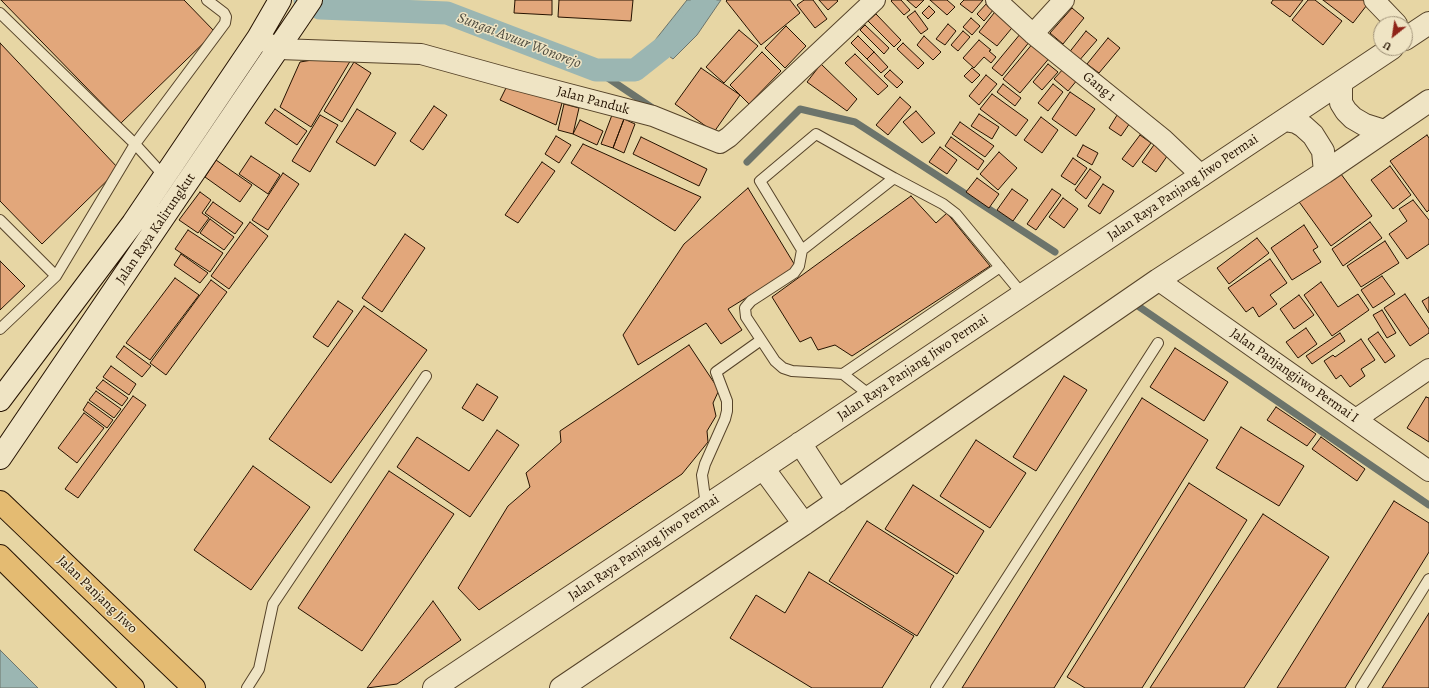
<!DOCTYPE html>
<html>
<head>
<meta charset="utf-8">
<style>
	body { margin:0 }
	#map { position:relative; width:1429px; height:688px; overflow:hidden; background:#e7d6a4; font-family:Alegreya,serif }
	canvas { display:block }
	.north { position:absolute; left:1373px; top:16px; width:40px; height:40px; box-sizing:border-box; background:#efe4c4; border:1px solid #9e9076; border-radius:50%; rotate:210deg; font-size:11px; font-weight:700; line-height:16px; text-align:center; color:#251200 }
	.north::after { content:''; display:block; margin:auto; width:14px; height:18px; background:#8f2418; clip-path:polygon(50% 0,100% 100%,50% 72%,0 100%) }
</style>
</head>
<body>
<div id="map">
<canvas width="1429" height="688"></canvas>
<div class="north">U</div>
</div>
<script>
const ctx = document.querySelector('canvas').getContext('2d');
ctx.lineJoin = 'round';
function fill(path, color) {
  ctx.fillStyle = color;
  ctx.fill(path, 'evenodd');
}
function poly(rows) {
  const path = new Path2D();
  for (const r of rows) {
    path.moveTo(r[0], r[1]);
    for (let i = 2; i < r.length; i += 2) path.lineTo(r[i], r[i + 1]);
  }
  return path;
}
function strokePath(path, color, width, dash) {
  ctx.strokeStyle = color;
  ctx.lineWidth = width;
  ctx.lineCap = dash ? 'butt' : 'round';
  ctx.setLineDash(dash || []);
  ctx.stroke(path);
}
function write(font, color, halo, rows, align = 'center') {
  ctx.font = font + ' Alegreya,serif';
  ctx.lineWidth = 3;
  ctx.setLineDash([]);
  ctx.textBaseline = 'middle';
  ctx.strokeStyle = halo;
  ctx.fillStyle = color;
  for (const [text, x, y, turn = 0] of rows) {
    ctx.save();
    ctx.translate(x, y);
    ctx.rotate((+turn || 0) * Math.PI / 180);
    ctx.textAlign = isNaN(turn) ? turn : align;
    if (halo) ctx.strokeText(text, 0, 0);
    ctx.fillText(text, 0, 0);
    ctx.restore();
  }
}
const water = poly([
	[687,0,721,0,697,35,673,59,652,44,687,0],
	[0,650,38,688,0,688,0,650]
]);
fill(water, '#9bb6b2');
strokePath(water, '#6c746b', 1);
strokePath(poly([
	[596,70,654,109],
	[747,162,800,109,855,122,1055,252],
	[1138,306,1429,505]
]), '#6c746b', 7);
strokePath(poly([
	[305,0,320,8,447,13,596,70,635,70,683,32,705,0]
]), '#9bb6b2', 23);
const building = poly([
	[1,0,184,0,215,32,121,123,1,0],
	[515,0,552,0,552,15,514,13,515,0],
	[559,0,633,0,631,21,558,17,559,0],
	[727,0,790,0,800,13,761,45,726,1,727,0],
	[804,0,813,0,827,19,815,28,797,5,804,0],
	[819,0,837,0,838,1,828,10,819,0],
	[892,0,901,0,910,10,904,15,891,1,892,0],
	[907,0,924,0,916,8,907,0],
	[930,0,947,0,955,7,947,15,930,0],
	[964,0,983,0,972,13,960,4,964,0],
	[1273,0,1303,0,1290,17,1271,3,1273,0],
	[1308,0,1315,0,1342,21,1323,45,1292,20,1308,0],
	[1323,0,1369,0,1370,1,1353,23,1323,0],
	[987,3,994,9,984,21,977,14,987,3],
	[929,6,935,12,928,19,922,13,929,6],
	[998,8,1016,23,997,46,979,32,998,8],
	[1072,8,1084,18,1063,44,1050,33,1072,8],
	[915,11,928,29,921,34,907,17,915,11],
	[876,14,901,40,894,47,868,21,876,14],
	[971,18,980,26,972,35,963,27,971,18],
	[948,24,956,31,945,45,936,39,948,24],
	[865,25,889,48,884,54,860,30,865,25],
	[786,26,806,46,785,68,765,48,786,26],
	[739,30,758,46,724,83,706,67,739,30],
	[963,31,970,37,958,51,951,45,963,31],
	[1086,31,1097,40,1078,62,1068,54,1086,31],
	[1021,33,1030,41,1002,76,992,68,1021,33],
	[858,36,874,52,867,59,851,43,858,36],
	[924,36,941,52,933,60,917,45,924,36],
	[1108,38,1120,48,1099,73,1087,64,1108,38],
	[979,40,991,50,989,51,996,57,991,63,984,57,974,68,963,58,979,40],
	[1034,42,1051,56,1020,93,1003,79,1034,42],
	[0,43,119,169,42,244,0,201,0,43],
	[903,43,924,63,918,69,897,49,903,43],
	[762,52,781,71,749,104,730,85,762,52],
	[874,52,888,67,881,73,867,59,874,52],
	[355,53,311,127,280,107,300,62,355,53],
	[855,54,888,86,878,95,845,63,855,54],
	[354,62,371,73,342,122,324,111,354,62],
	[821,64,857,99,847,111,807,82,821,64],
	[1048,64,1058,72,1042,90,1033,82,1048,64],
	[1065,67,1078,79,1068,91,1054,79,1065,67],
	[701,68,740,95,714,132,675,104,701,68],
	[972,68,980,75,972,83,964,76,972,68],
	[890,70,903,82,897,88,884,76,890,70],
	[986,75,997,84,979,105,969,96,986,75],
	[1003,84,1021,98,1015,106,997,92,1003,84],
	[1053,84,1063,92,1048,111,1038,103,1053,84],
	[507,86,562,103,556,125,500,100,507,86],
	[1070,92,1095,109,1076,136,1052,119,1070,92],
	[992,94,1028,120,1016,136,980,109,992,94],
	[900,97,911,107,888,135,876,125,900,97],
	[564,104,579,108,573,134,558,130,564,104],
	[434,106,447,115,423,150,410,141,434,106],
	[275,109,307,131,297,145,265,123,275,109],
	[357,109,396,133,375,166,336,142,357,109],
	[916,111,935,133,922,143,903,122,916,111],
	[1119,112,1132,120,1121,136,1109,128,1119,112],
	[979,114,999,127,992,139,971,126,979,114],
	[320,115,338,125,310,172,292,161,320,115],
	[612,115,624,119,613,148,601,144,612,115],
	[1041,117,1058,130,1042,153,1024,140,1041,117],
	[624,119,635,124,624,153,613,148,624,119],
	[580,120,603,131,597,145,573,134,580,120],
	[960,122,994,146,985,157,952,134,960,122],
	[1140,135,1151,143,1133,167,1122,159,1140,135],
	[1427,135,1429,138,1429,210,1427,212,1390,161,1427,135],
	[556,136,571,145,559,163,545,154,556,136],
	[641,137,707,169,699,186,633,154,641,137],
	[951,137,984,161,978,170,945,146,951,137],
	[1156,142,1170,152,1156,172,1142,162,1156,142],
	[583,144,701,197,675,231,571,163,583,144],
	[1083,145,1098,153,1092,165,1077,156,1083,145],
	[940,147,957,160,947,174,929,162,940,147],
	[999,152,1017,168,998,190,980,174,999,152],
	[251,156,280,175,268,194,239,174,251,156],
	[1073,158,1087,168,1075,185,1061,176,1073,158],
	[216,160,252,185,240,202,205,177,216,160],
	[542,162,555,171,518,223,505,215,542,162],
	[1390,166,1411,195,1393,209,1371,180,1390,166],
	[1090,169,1101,177,1086,199,1075,190,1090,169],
	[1338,170,1372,216,1331,246,1297,199,1338,170],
	[283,173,299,184,268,230,252,220,283,173],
	[977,178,999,194,989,208,966,192,977,178],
	[1103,184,1114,191,1100,214,1088,206,1103,184],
	[748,188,796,267,728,309,742,330,721,344,706,323,638,365,623,335,684,244,748,188],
	[1012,189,1028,200,1013,221,997,210,1012,189],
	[1052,189,1061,195,1036,230,1027,224,1052,189],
	[200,192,211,200,202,213,209,218,198,233,179,220,200,192],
	[911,196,936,223,947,213,990,266,852,356,835,345,818,350,811,337,800,342,772,297,911,196],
	[1063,198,1078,209,1064,228,1049,217,1063,198],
	[1413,200,1429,220,1429,244,1407,259,1389,234,1407,221,1399,209,1413,200],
	[213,202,243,223,235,234,205,213,213,202],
	[210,219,234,237,224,250,200,233,210,219],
	[250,222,268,236,229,289,211,276,250,222],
	[1370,222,1382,238,1343,266,1332,249,1370,222],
	[1304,225,1318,247,1313,250,1321,262,1292,280,1271,248,1304,225],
	[188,230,223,253,210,272,175,249,188,230],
	[405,234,425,248,382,312,362,298,405,234],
	[1257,238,1269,253,1229,284,1217,268,1257,238],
	[1385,241,1399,263,1361,287,1347,266,1385,241],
	[181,254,208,273,200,283,174,265,181,254],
	[1270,259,1287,283,1270,295,1277,304,1259,317,1253,307,1246,312,1228,288,1270,259],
	[0,261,25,286,0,310,0,261],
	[1382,276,1395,294,1373,308,1361,290,1382,276],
	[175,278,199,295,150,360,126,343,175,278],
	[211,280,227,292,166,375,150,363,211,280],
	[1321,282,1338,307,1358,294,1369,310,1332,336,1304,295,1321,282],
	[1405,294,1429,329,1429,333,1410,346,1384,308,1405,294],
	[1299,295,1314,315,1294,329,1280,309,1299,295],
	[1429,297,1429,313,1422,301,1429,297],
	[338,301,353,311,328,347,313,337,338,301],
	[364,306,427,350,331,483,269,439,364,306],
	[1382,310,1396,333,1387,338,1373,315,1382,310],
	[1306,328,1317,344,1298,358,1286,342,1306,328],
	[1378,332,1395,356,1385,363,1368,339,1378,332],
	[1340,333,1345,341,1312,364,1306,356,1340,333],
	[1361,339,1375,360,1361,369,1365,376,1350,387,1341,375,1336,379,1324,361,1333,355,1335,357,1361,339],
	[689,345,719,390,713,403,716,416,707,431,708,442,682,474,479,610,458,588,508,506,530,487,526,473,561,442,560,431,689,345],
	[124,346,151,366,142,377,116,357,124,346],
	[1175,348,1228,382,1204,421,1150,387,1175,348],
	[111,366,136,384,129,395,103,377,111,366],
	[1064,376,1087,390,1036,471,1013,457,1064,376],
	[103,380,128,398,122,406,96,388,103,380],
	[477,384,498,397,483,421,462,408,477,384],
	[96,391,121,409,114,418,89,400,96,391],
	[133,396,146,405,78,498,65,489,133,396],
	[1426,397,1429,398,1429,442,1407,428,1426,397],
	[1142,398,1208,440,1054,688,962,688,1142,398],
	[88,402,113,420,107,428,83,410,88,402],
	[1276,407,1316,434,1307,446,1267,420,1276,407],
	[84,413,104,428,77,463,58,448,84,413],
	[1241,427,1304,466,1279,506,1216,468,1241,427],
	[497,430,519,445,470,517,397,467,417,437,469,471,497,430],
	[1321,437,1365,469,1357,481,1312,449,1321,437],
	[976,440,1026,473,990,528,940,496,976,440],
	[253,466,310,507,251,590,194,550,253,466],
	[389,471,454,514,362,651,298,608,389,471],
	[1189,483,1247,520,1142,688,1085,688,1067,677,1189,483],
	[913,485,984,531,957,574,885,529,913,485],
	[1394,501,1429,523,1429,552,1345,688,1277,688,1394,501],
	[1263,514,1329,557,1244,688,1150,688,1263,514],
	[867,521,954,576,917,636,829,581,867,521],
	[809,572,914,636,882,688,812,688,730,638,756,595,785,613,809,572],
	[433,601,461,640,397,684,367,688,433,601],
	[1429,613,1429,688,1382,688,1429,613]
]);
fill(building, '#e2a77b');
strokePath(building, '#251200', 1);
const service = poly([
	[0,13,135,144,225,23,226,17,224,13,207,0],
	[0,220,56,276],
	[802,250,894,178],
	[0,329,56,276,135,144,165,177],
	[843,374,1000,267],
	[871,396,843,374,792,371,783,368,775,361,746,317,745,308,751,301,794,273,799,266,802,250,760,181,816,134,894,178,943,204,956,214,1023,295],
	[706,506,702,475,705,464,725,419,727,411,727,401,716,372,761,340],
	[247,688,259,669,273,604,426,376],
	[936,688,1158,343],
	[1361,688,1429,579]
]);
const minor = poly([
	[996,0,1033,34,1163,139,1202,176],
	[1374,0,1397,24],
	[1033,34,1064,0],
	[266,42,279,49,421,54,515,80,653,116,720,143,729,137,875,0],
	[1158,280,1429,471],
	[1356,419,1429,369]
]);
const tertiary = poly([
	[1405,39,1429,23],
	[1341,82,1341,103,1346,111,1353,118,1365,125,1384,131],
	[1285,120,1296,122,1303,126,1313,135,1323,151,1325,172],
	[800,443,838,501],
	[763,468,804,524],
	[434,688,1392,48],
	[561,688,804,524,1158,280,1325,172,1429,101]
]);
const secondary = poly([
	[0,400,133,223,258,38,280,0],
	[0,458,311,0]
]);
const primary = poly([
	[0,502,194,688],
	[0,556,133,688]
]);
strokePath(service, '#564329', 12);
strokePath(minor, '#564329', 22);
strokePath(tertiary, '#564329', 24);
strokePath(secondary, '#251200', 24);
strokePath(primary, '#251200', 24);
strokePath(service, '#efe4c4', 10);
strokePath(minor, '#efe4c4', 20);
strokePath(tertiary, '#efe4c4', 22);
strokePath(secondary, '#efe4c4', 22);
strokePath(primary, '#e4bb72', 22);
write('14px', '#251200', '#efe4c4', [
	["Gang 1",1099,87,39],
	["Jalan Panduk",593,101,15],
	["Jalan Raya Panjang Jiwo Permai",1183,188,-34],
	["Jalan Raya Kalirungkut",156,229,-56],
	["Jalan Raya Panjang Jiwo Permai",913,368,-34],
	["Jalan Panjangjiwo Permai I",1294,376,35],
	["Jalan Raya Panjang Jiwo Permai",644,548,-34],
	["Jalan Panjang Jiwo",97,595,44]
]);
write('italic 15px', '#4e4b3e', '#efe4c4', [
	["Sungai Avuur Wonorejo",519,41,21]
]);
</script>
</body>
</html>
